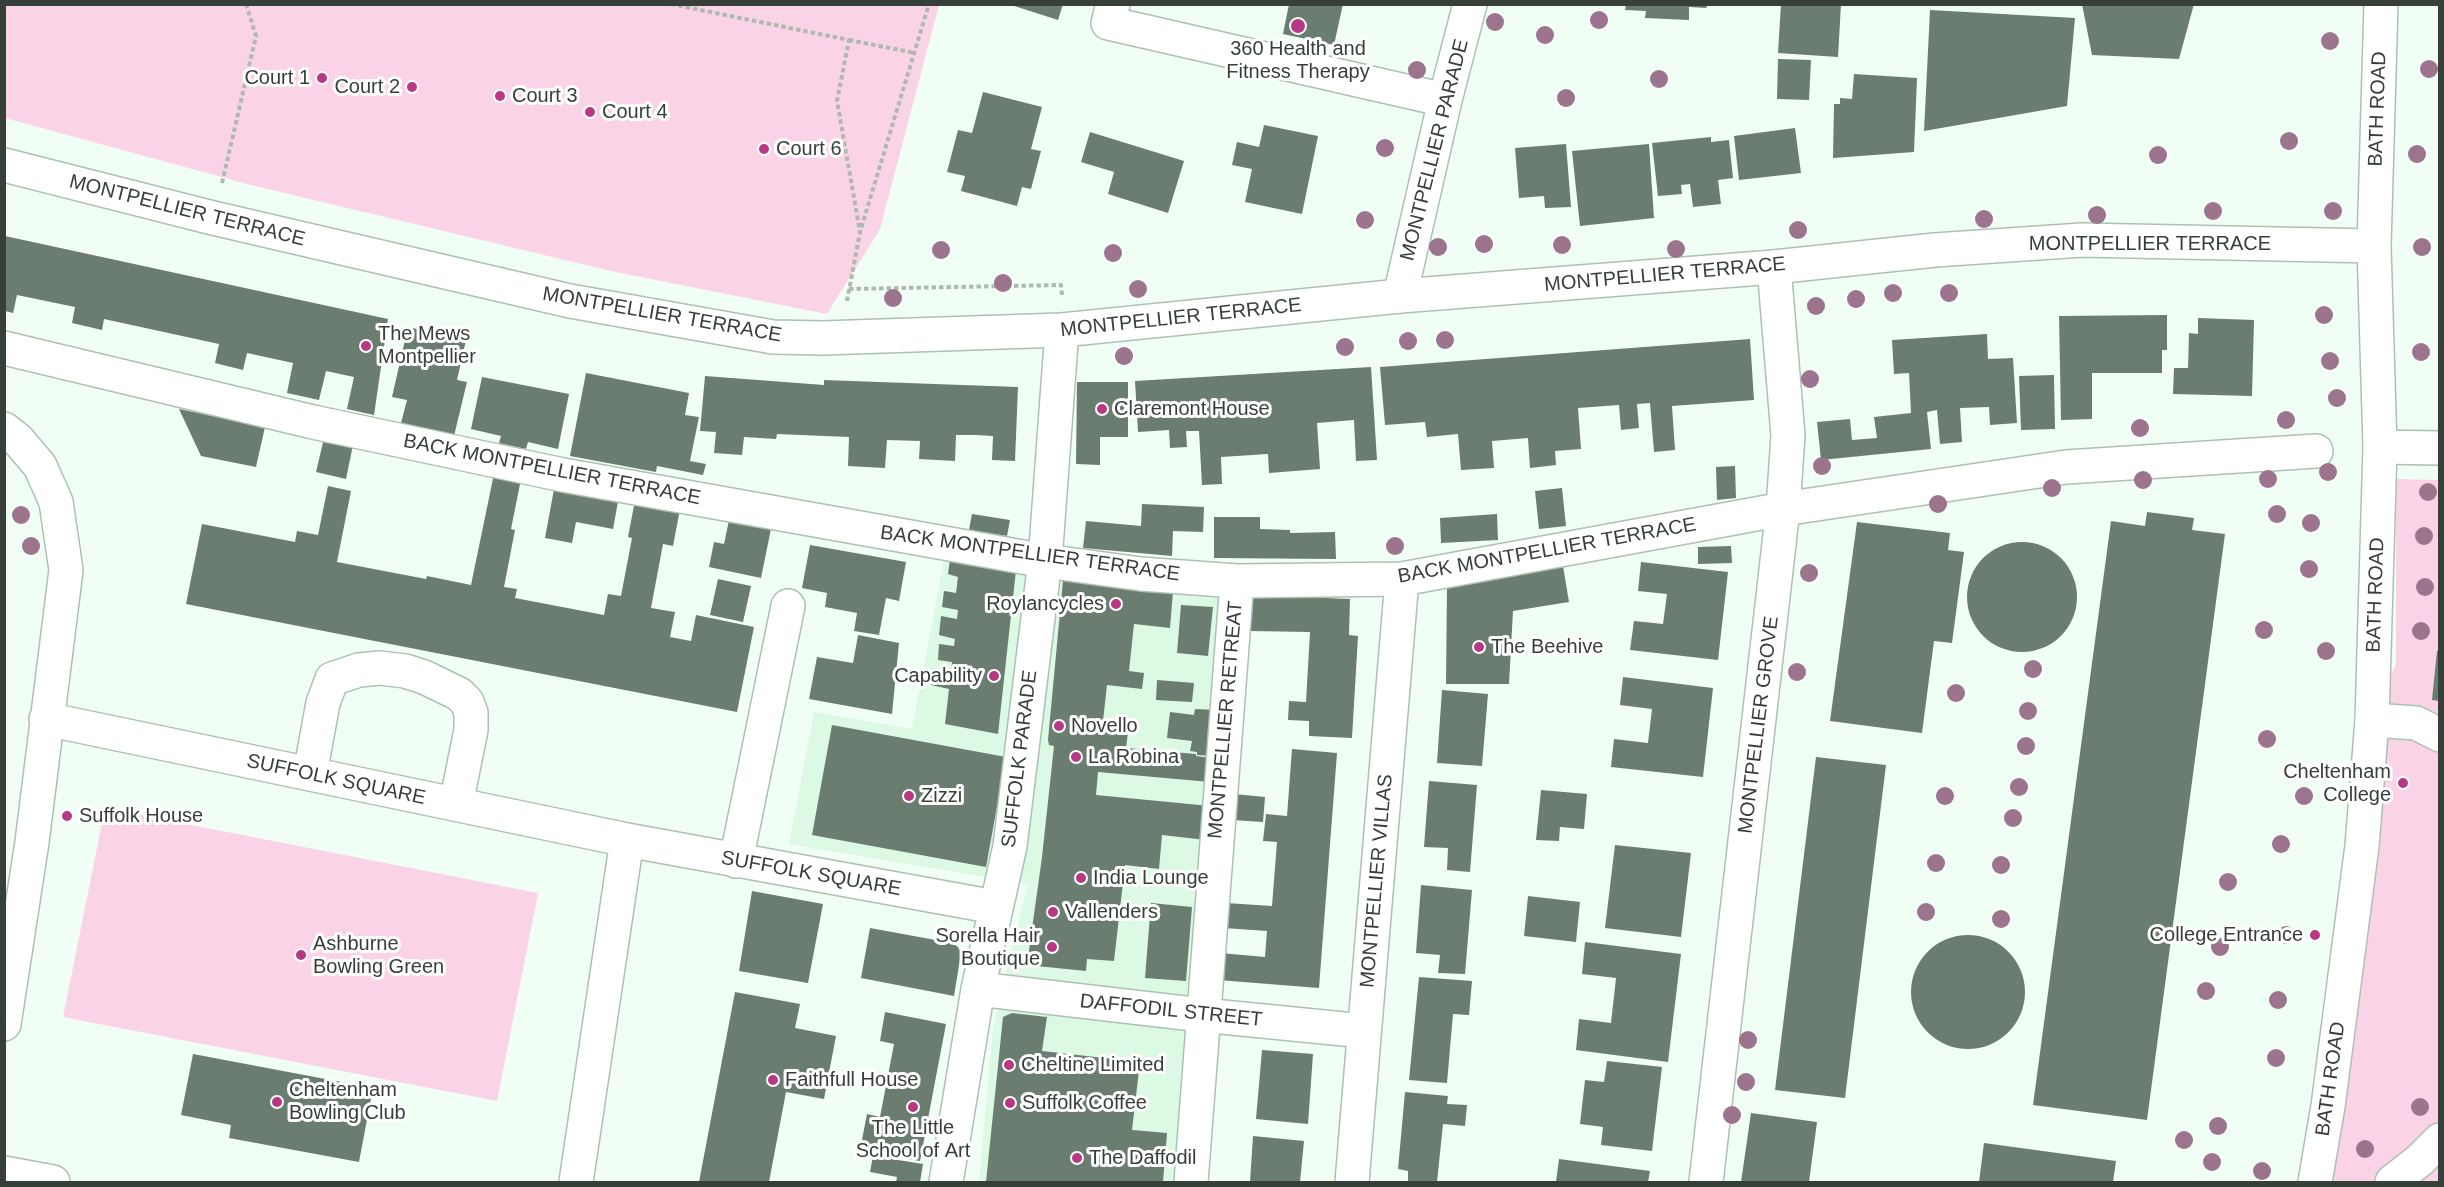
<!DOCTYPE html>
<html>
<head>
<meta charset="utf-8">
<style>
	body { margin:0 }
	#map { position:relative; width:2444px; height:1187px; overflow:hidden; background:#f1fef5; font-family:Arial,sans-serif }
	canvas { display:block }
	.frame { position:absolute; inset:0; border:6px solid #373f39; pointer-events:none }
</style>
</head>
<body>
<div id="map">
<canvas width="2444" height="1187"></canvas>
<div class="frame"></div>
</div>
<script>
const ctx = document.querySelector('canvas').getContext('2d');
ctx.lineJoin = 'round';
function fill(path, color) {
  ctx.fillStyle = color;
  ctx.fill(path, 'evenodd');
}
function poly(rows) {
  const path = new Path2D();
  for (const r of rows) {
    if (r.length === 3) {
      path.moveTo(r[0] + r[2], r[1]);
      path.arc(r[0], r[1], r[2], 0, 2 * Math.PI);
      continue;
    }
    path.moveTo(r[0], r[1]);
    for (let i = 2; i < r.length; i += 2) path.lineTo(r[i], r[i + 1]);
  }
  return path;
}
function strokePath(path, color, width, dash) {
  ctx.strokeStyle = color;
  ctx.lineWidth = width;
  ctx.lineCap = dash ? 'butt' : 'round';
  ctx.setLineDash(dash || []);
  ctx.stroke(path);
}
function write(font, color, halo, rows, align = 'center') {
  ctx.font = font + ' Arial,sans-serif';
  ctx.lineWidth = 6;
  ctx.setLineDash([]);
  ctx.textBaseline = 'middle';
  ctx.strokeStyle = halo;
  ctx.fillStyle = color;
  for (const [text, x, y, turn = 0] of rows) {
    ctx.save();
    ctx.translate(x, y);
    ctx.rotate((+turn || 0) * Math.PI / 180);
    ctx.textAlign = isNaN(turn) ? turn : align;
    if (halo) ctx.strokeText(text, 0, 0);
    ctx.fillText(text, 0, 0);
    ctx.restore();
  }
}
fill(poly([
	[945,554,1230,591,1187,1182,979,1182,993,1028,1028,884,789,844,814,712,912,729]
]), '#dcf9e4');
fill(poly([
	[4,5,5,4,939,5,880,229,827,314,611,271,247,184,5,118],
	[2396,479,2439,480,2439,1182,2315,1182,2372,720,2396,664],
	[105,808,538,893,497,1101,63,1017]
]), '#fad4e6');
fill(poly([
	[1008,4,1063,4,1058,20],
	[1289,4,1343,4,1334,45,1283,34],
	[1626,4,1709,4,1706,8,1689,7,1689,20,1645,18,1646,11,1625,10],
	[1781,4,1841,4,1838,57,1778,53],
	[2082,4,2194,4,2179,59,2092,55],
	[1930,10,2075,18,2067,106,1924,131],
	[1778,59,1811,60,1809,100,1777,99],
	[1854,74,1917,78,1914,152,1833,158,1834,104,1840,104,1840,98,1852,99],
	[983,92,1042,107,1031,149,1041,151,1031,189,1022,187,1017,206,961,191,965,176,947,172,958,130,972,133],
	[1264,125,1318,136,1302,214,1245,202,1252,169,1232,165,1237,142,1259,147],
	[1795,128,1801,173,1739,180,1734,136],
	[1090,132,1184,161,1168,213,1108,194,1114,172,1081,162],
	[1711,137,1711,142,1729,140,1733,178,1718,180,1721,204,1693,207,1690,184,1681,185,1682,194,1658,196,1652,143],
	[1566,144,1571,207,1545,208,1544,196,1519,198,1515,148],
	[1649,144,1654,218,1580,226,1572,151],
	[5,236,388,319,374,415,347,409,354,377,326,371,319,400,287,393,293,363,247,353,243,370,215,363,219,344,104,319,102,330,72,323,75,307,17,295,13,313,5,311],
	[2167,315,2167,350,2162,350,2162,373,2092,373,2092,419,2061,420,2059,316],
	[2198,318,2254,320,2252,396,2173,394,2174,368,2188,368,2189,333,2198,334],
	[408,327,466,340,457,380,467,382,454,436,401,423,407,400,392,397],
	[1987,334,1988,359,2013,358,2017,423,1990,425,1989,407,1960,408,1962,442,1940,444,1937,410,1927,412,1931,449,1821,460,1817,422,1850,419,1852,440,1877,438,1874,417,1911,413,1909,373,1894,374,1892,340],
	[1750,339,1754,400,1672,406,1675,450,1654,452,1650,403,1637,404,1639,428,1621,430,1619,405,1578,408,1581,449,1555,451,1556,465,1530,468,1528,438,1492,441,1494,468,1461,470,1458,434,1427,437,1425,422,1385,425,1380,367],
	[1371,367,1377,460,1356,461,1354,420,1317,423,1320,469,1269,473,1268,454,1221,457,1222,484,1202,485,1199,431,1186,431,1187,447,1170,448,1169,430,1138,432,1135,381],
	[586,373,689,393,685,415,699,417,690,461,706,464,703,475,657,466,656,472,570,456],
	[2054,375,2055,429,2021,430,2019,376],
	[705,376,824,385,824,380,1018,387,1015,461,992,460,993,436,976,435,956,435,955,461,919,459,920,441,887,440,885,468,848,466,849,437,777,434,776,439,744,437,742,455,714,453,716,432,700,431],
	[482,377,569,394,558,449,528,442,526,449,499,443,501,436,471,429],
	[1077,382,1128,382,1128,437,1100,437,1100,465,1076,464],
	[179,409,265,427,256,467,201,456],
	[325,434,354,440,346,479,316,472],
	[496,464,523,469,511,529,515,530,504,587,517,589,515,598,604,615,608,594,621,596,632,538,628,537,636,495,681,504,673,546,663,544,651,608,675,612,670,637,691,641,696,615,754,627,737,712,186,604,202,524,295,542,297,531,318,535,328,486,351,491,337,562,426,579,427,576,471,585],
	[1735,466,1736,498,1717,500,1716,467],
	[555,484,619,496,613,529,576,522,572,543,545,538],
	[1562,488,1566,526,1539,529,1535,491],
	[1142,504,1204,507,1203,532,1173,531,1172,556,1083,548,1086,521,1141,526],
	[731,511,773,519,761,578,709,567,714,542,724,544],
	[2147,512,2194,518,2192,530,2225,534,2147,1120,2033,1105,2111,521,2145,526],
	[972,514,1010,520,1007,536,969,530],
	[1497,514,1498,540,1441,543,1440,518],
	[1214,517,1260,517,1260,529,1290,530,1290,533,1335,532,1336,559,1214,558],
	[1857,522,1950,533,1948,550,1964,552,1952,643,1934,641,1922,733,1830,721],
	[2022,597,55],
	[810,545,906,562,899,601,886,598,879,635,854,631,857,613,825,607,827,593,802,588],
	[1731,546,1732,563,1698,564,1698,547],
	[950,559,1016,570,998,734,945,724,949,689,931,685,933,668,951,671,952,662,938,660,939,644,954,646,955,639,939,635,941,616,957,619,958,610,942,607,944,591,956,593,958,577,948,574],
	[1641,562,1728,572,1718,660,1630,650,1634,621,1663,624,1667,594,1638,591],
	[1563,566,1569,602,1513,611,1509,684,1446,684,1447,583],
	[718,579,751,586,743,622,710,615],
	[1063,580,1173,591,1170,628,1134,624,1129,671,1144,673,1142,689,1107,685,1103,721,1129,723,1126,748,1196,754,1196,756,1212,758,1210,782,1098,772,1096,795,1210,806,1206,840,1162,835,1159,869,1125,865,1114,961,1087,959,1086,971,1027,965,1042,857,1054,746,1049,745,1048,740],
	[1251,595,1350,599,1349,635,1358,636,1352,738,1309,736,1309,721,1288,720,1289,701,1306,702,1310,632,1249,631],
	[1181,605,1213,607,1208,656,1177,653],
	[858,635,899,643,892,714,809,699,817,657,853,663],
	[2437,651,2440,651,2440,701,2432,700],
	[1623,677,1713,688,1703,777,1611,767,1614,739,1648,743,1652,709,1620,705],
	[1157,680,1194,683,1192,702,1156,700],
	[1442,690,1488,694,1482,766,1437,763],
	[1195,709,1217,710,1213,756,1197,755,1197,752,1190,751,1192,741,1167,738,1170,712,1194,715],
	[832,725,1006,757,986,867,812,835],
	[1292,749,1337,753,1319,988,1218,980,1220,953,1265,957,1267,931,1224,928,1226,903,1272,906,1277,842,1263,841,1266,814,1287,816],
	[1816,757,1886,765,1845,1098,1775,1090],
	[1429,781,1477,785,1470,872,1447,870,1448,848,1424,847],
	[1541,790,1587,794,1584,829,1560,827,1559,841,1536,840],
	[1234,794,1265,797,1263,822,1232,820],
	[1615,845,1691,853,1681,937,1605,928],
	[1421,885,1472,890,1465,974,1438,973,1440,955,1416,953],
	[752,891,823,904,808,983,739,971],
	[1528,896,1580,902,1576,942,1524,936],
	[1151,903,1192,907,1186,981,1145,978],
	[870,928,952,943,958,947,961,953,954,996,861,978],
	[1968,992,57],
	[1585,942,1681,954,1668,1062,1576,1050,1579,1019,1611,1023,1616,978,1582,974],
	[1419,977,1472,981,1469,1015,1453,1014,1447,1083,1409,1080],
	[735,992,800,1004,795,1028,836,1036,824,1099,786,1092,769,1182,699,1182],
	[885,1012,946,1024,920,1161,860,1150,867,1114,880,1117,894,1044,880,1041],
	[1012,1013,1047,1017,1042,1051,1140,1062,1132,1130,1167,1133,1163,1182,986,1182,1003,1017],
	[1262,1050,1313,1054,1308,1124,1256,1119],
	[193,1054,373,1088,359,1162,229,1138,231,1125,181,1115],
	[1607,1061,1662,1067,1652,1151,1601,1145,1603,1127,1580,1124,1585,1080,1604,1082],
	[1405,1092,1448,1096,1447,1104,1467,1105,1465,1126,1443,1124,1437,1182,1408,1182,1408,1171,1398,1169],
	[1751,1113,1817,1122,1809,1182,1741,1182],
	[1253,1136,1304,1141,1300,1182,1250,1182],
	[1984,1143,2116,1161,2113,1182,1979,1182],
	[873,1156,923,1164,920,1182,896,1182,897,1177,870,1172],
	[1559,1159,1650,1171,1648,1182,1556,1182]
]), '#6a7d70');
const minor = poly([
	[1113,4,1108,23,1445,100],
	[1400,296,1445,100,1470,4],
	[4,348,313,422,563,475,1045,561,1141,574,1237,581,1402,579,1783,509,2066,467,2316,451],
	[4,429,18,440,40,466,56,502,66,570,32,842,4,1024],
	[46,719,627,840,995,907],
	[2372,720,2416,723,2440,735],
	[310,774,323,703,332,679,359,670,380,668,405,671,424,677,459,694,467,702,471,713,471,730,456,804],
	[736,861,788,606],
	[978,989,1202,1015,1364,1031],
	[4,1173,53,1182],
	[576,1182,627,840],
	[946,1182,978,989,1010,846,1045,561,1062,330],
	[1191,1182,1237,581],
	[1352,1182,1402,579],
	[1706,1182,1783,509,1788,435,1774,267],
	[2392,1182,2420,1160,2440,1140]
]);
const major = poly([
	[2374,246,2381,4],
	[2315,1182,2328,1106,2362,846,2372,720,2380,447]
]);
const highway = poly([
	[4,165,213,218,570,301,773,337,823,338,1062,330,1400,296,1774,267,1935,250,2082,240,2374,246,2380,447,2440,448]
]);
strokePath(minor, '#acc1b2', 36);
strokePath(major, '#acc1b2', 36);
strokePath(highway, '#acc1b2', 36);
strokePath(poly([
	[671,4,849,40,837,101,860,232],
	[849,40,915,53],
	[222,183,256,36,246,4],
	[849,289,1061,285,1062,295],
	[847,301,860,232,929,4]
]), '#aeb9b1', 4, [4.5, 3]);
strokePath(minor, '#fff', 33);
strokePath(major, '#fff', 33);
strokePath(highway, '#fff', 33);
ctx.fillStyle = '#9c748e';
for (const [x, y] of [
	[1599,20],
	[1495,22],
	[1545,35],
	[2330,41],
	[2429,69],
	[1417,70],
	[1659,79],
	[1566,98],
	[2289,141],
	[1385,148],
	[2417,154],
	[2158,155],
	[2213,211],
	[2333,211],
	[2097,215],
	[1984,219],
	[1365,220],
	[1798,230],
	[1484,244],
	[1562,245],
	[1438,247],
	[2422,247],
	[1676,249],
	[941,250],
	[1113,253],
	[1003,283],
	[1138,289],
	[1893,293],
	[1949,293],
	[893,298],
	[1856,299],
	[1816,306],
	[2324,315],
	[1445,340],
	[1408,341],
	[1345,347],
	[2421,352],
	[1124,356],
	[2330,361],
	[1810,379],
	[2337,398],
	[2286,420],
	[2140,428],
	[1822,466],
	[2328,472],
	[2268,479],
	[2143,480],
	[2052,488],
	[2428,492],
	[1938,504],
	[2277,514],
	[21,515],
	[2311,523],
	[2424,536],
	[31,546],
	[1395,546],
	[2309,569],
	[1809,573],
	[2425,587],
	[2264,630],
	[2421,631],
	[2326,651],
	[2033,669],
	[1797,672],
	[1956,693],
	[2028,711],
	[2267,739],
	[2026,746],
	[2019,787],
	[1945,796],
	[2304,796],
	[2013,818],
	[2281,844],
	[1936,863],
	[2001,865],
	[2228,882],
	[1926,912],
	[2001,919],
	[2286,935],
	[2220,947],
	[2206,991],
	[2278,1000],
	[1748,1040],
	[2276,1058],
	[1746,1082],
	[2420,1107],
	[1732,1115],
	[2218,1126],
	[2184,1140],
	[2365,1149],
	[2212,1162],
	[2262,1171]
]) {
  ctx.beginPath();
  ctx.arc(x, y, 9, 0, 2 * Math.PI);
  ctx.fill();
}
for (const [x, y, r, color] of [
	[1298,26,8,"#b83884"],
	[322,78,6,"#b83884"],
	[412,87,6,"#b83884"],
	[500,96,6,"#b83884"],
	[590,112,6,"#b83884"],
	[764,149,6,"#b83884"],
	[366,346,6,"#b83884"],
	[1102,409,6,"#b83884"],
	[1116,604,6,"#b83884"],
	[1479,647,6,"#b83884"],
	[994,676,6,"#b83884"],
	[1059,726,6,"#b83884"],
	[1076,757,6,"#b83884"],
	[2403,783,6,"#b83884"],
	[909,796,6,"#b83884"],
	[67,816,6,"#b83884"],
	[1081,878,6,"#b83884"],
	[1053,912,6,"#b83884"],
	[2315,935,6,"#b83884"],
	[1052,947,6,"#b83884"],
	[301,955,6,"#b83884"],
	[1009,1065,6,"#b83884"],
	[773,1080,6,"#b83884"],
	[277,1102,6,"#b83884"],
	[1010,1103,6,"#b83884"],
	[913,1107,6,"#b83884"],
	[1077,1158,6,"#b83884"]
]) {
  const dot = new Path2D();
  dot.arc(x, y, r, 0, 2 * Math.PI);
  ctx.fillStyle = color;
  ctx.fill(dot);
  strokePath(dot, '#fff', 2);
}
write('20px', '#373f39', '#fff', [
	["360 Health and",1298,49,"center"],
	["Fitness Therapy",1298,72,"center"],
	["Court 1",310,78,"right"],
	["Court 2",400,87,"right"],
	["Court 3",512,96],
	["Court 4",602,112],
	["Court 6",776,149],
	["The Mews",378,334],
	["Montpellier",378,357],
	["Claremont House",1114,409],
	["Roylancycles",1104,604,"right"],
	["The Beehive",1491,647],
	["Capability",982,676,"right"],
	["Novello",1071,726],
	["La Robina",1088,757],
	["Cheltenham",2391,772,"right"],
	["College",2391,795,"right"],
	["Zizzi",921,796],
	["Suffolk House",79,816],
	["India Lounge",1093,878],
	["Vallenders",1065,912],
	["College Entrance",2303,935,"right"],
	["Sorella Hair",1040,936,"right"],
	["Boutique",1040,959,"right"],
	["Ashburne",313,944],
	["Bowling Green",313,967],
	["Cheltine Limited",1021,1065],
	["Faithfull House",785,1080],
	["Cheltenham",289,1090],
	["Bowling Club",289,1113],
	["Suffolk Coffee",1022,1103],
	["The Little",913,1128,"center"],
	["School of Art",913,1151,"center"],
	["The Daffodil",1089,1158]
], 'left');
write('20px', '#373f39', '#fff', [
	["BATH ROAD",2378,109,-88],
	["MONTPELLIER PARADE",1435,150,-76],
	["MONTPELLIER TERRACE",187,211,14],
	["MONTPELLIER TERRACE",2150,244],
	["MONTPELLIER TERRACE",1665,275,-5],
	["MONTPELLIER TERRACE",662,315,10],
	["MONTPELLIER TERRACE",1181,318,-6],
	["BACK MONTPELLIER TERRACE",552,470,11],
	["BACK MONTPELLIER TERRACE",1547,551,-10],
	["BACK MONTPELLIER TERRACE",1030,554,8],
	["BATH ROAD",2376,595,-88],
	["MONTPELLIER RETREAT",1226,720,-85],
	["MONTPELLIER GROVE",1759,725,-83],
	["SUFFOLK PARADE",1020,759,-83],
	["SUFFOLK SQUARE",336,780,12],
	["SUFFOLK SQUARE",811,874,10],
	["MONTPELLIER VILLAS",1377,881,-85],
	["DAFFODIL STREET",1171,1011,6],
	["BATH ROAD",2331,1079,-82]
]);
</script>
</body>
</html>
